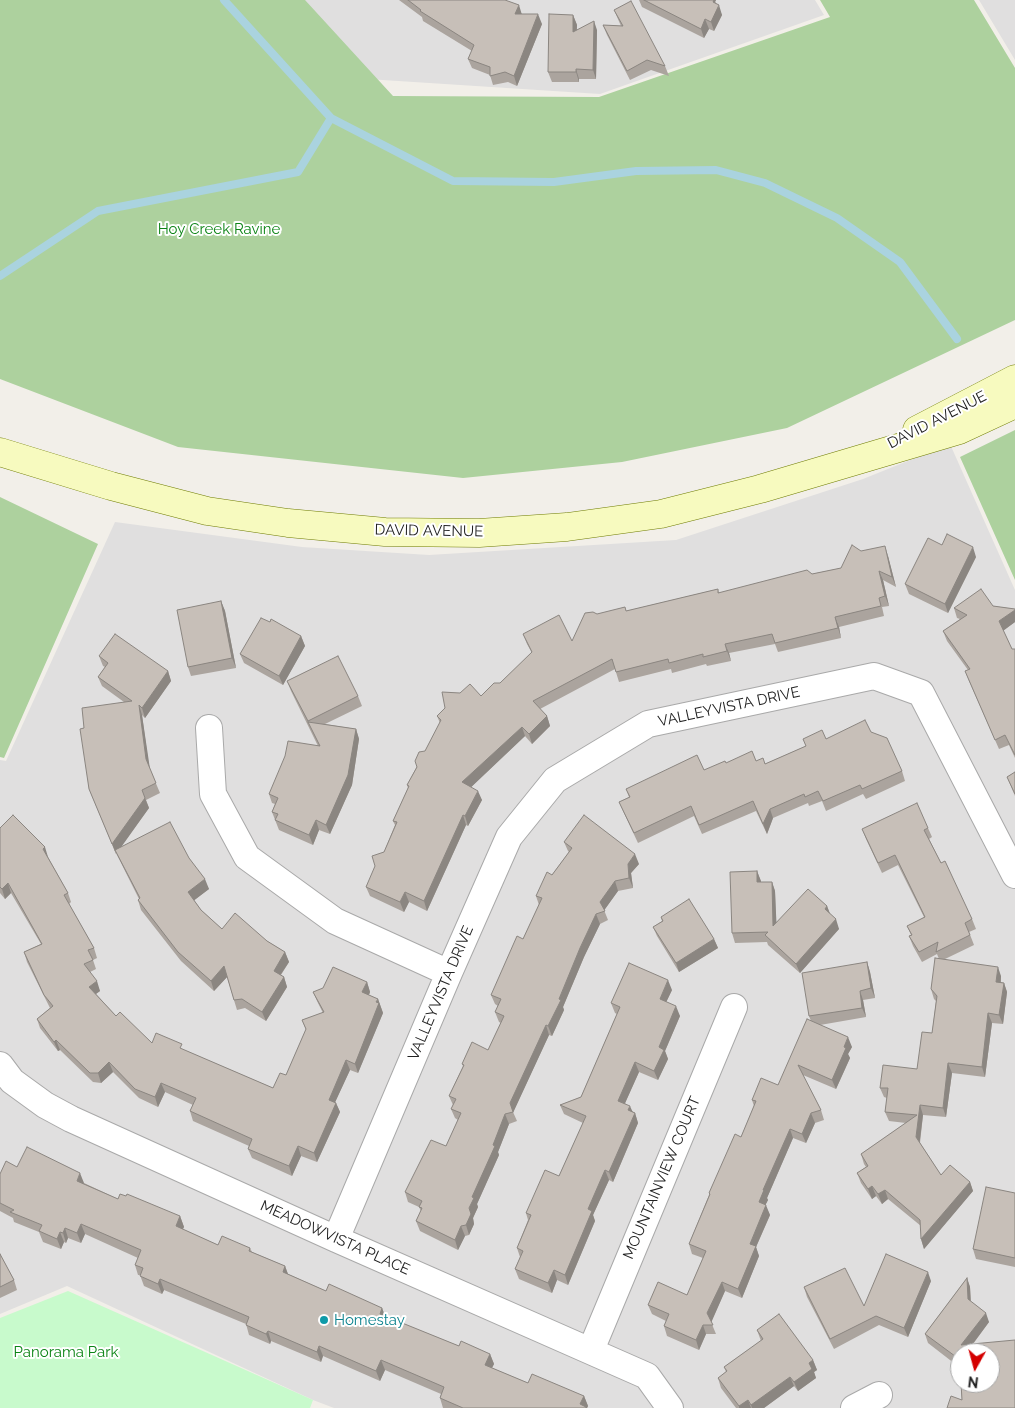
<!DOCTYPE html>
<html>
<head>
<meta charset="utf-8">
<style>
	body { margin:0 }
	#map { position:relative; width:1015px; height:1408px; overflow:hidden; background:#f2efe9; font-family:Raleway,sans-serif }
	canvas { display:block }
	.north { position:absolute; left:950px; top:1343px; width:50px; height:50px; box-sizing:border-box; background:#fff; border:1px solid #a7a7a7; border-radius:50%; rotate:187deg; font-size:14px; font-weight:700; line-height:20px; text-align:center; color:#222 }
	.north::after { content:''; display:block; margin:auto; width:18px; height:22px; background:#d40000; clip-path:polygon(50% 0,100% 100%,50% 72%,0 100%) }
</style>
</head>
<body>
<div id="map">
<canvas width="1015" height="1408"></canvas>
<div class="north">N</div>
</div>
<script>
const ctx = document.querySelector('canvas').getContext('2d');
ctx.lineJoin = 'round';
function fill(path, color) {
  ctx.fillStyle = color;
  ctx.fill(path, 'evenodd');
}
function poly(rows) {
  const path = new Path2D();
  for (const r of rows) {
    path.moveTo(r[0], r[1]);
    for (let i = 2; i < r.length; i += 2) path.lineTo(r[i], r[i + 1]);
  }
  return path;
}
function strokePath(path, color, width, dash) {
  ctx.strokeStyle = color;
  ctx.lineWidth = width;
  ctx.lineCap = dash ? 'butt' : 'round';
  ctx.setLineDash(dash || []);
  ctx.stroke(path);
}
function write(font, color, halo, rows, align = 'center') {
  ctx.font = font + ' Raleway,sans-serif';
  ctx.lineWidth = 4;
  ctx.setLineDash([]);
  ctx.textBaseline = 'middle';
  ctx.strokeStyle = halo;
  ctx.fillStyle = color;
  for (const [text, x, y, turn = 0] of rows) {
    ctx.save();
    ctx.translate(x, y);
    ctx.rotate((+turn || 0) * Math.PI / 180);
    ctx.textAlign = isNaN(turn) ? turn : align;
    if (halo) ctx.strokeText(text, 0, 0);
    ctx.fillText(text, 0, 0);
    ctx.restore();
  }
}
fill(poly([
	[271,0,815,0,824,15,600,94,305,75],
	[979,0,1015,0,1015,60],
	[950,444,1015,590,1015,1408,334,1408,313,1400,67,1286,0,1314,0,760,6,761,115,522,302,547,429,555,676,540,863,479],
	[960,1353,990,1353,990,1383,960,1383]
]), '#e0dfdf');
fill(poly([
	[0,0,305,0,393,96,599,97,830,17,820,0,974,0,1015,68,1015,320,787,428,622,462,463,478,178,447,0,379],
	[1015,430,1015,580,960,457],
	[0,497,98,544,4,758,0,757]
]), '#add19e');
fill(poly([
	[68,1291,313,1400,310,1408,0,1408,0,1318]
]), '#c8facc');
strokePath(poly([
	[224,0,331,118,453,181,554,182,636,171,716,170,765,183,837,218,900,262,957,339],
	[0,276,98,211,298,172,331,118]
]), '#aad3df', 8);
const street = poly([
	[209,728,213,794,247,857,335,921,449,973],
	[0,1065,12,1081,45,1105,71,1119,336,1239,647,1376,670,1408],
	[336,1239,449,973,509,837,555,780,648,724,874,676,921,693,1015,875],
	[591,1350,734,1007],
	[854,1408,879,1395]
]);
const secondary = poly([
	[917,430,1015,379],
	[0,452,111,486,207,511,288,523,385,532,479,533,567,527,661,514,760,489,959,430,1015,404]
]);
strokePath(street, '#a9a9a9', 28);
strokePath(secondary, '#707d05', 29);
strokePath(street, '#fff', 26);
strokePath(secondary, '#f7fabf', 28);
fill(poly([
	[399,0,505,0,522,14,542,24,517,86,508,82,493,85,490,75,472,68,468,59,472,51,423,21,422,17],
	[639,0,716,0,715,2,716,3,722,15,714,31,709,29,704,38,642,7],
	[614,10,665,66,669,76,651,70,630,80,607,35,603,25,621,26],
	[573,15,577,25,577,30,597,30,596,79,579,79,579,82,552,82,548,72],
	[942,545,976,557,948,613,909,594,905,584],
	[861,551,888,556,896,587,883,580,889,606,882,607,884,616,839,627,841,638,778,652,775,644,729,653,731,661,707,666,706,664,672,673,671,669,619,682,615,669,540,709,547,716,550,726,532,744,525,736,471,787,482,800,468,826,466,825,427,911,409,902,404,912,370,896,366,887,384,852,395,825,393,821,408,788,407,785,440,723,437,716,481,696,500,683,532,653,527,644,523,634,572,641,597,614,626,611,718,589,719,593,841,568],
	[221,601,225,611,236,668,191,676,188,667],
	[993,606,1015,609,1015,622,1003,630,1012,649,1015,649,1015,758,1009,745,999,749,969,681,965,671,968,670,947,641,943,631,960,619,957,618,954,608],
	[270,622,301,636,305,646,283,685,244,663,240,654],
	[99,656,168,671,171,681,145,718,142,715,149,767,160,793,146,800,149,808,121,846,189,858,209,889,194,900,201,910,222,929,267,941,285,952,289,962,281,975,284,977,287,987,266,1021,245,1008,237,1010,227,977,214,991,181,961,141,910,138,900,139,899,116,853,116,854,89,789,84,728,124,702,102,686,98,677,105,667,103,666],
	[287,681,358,696,362,706,325,724,356,729,359,739,352,785,330,834,319,830,313,845,279,830,272,812,275,804,272,803,269,794,318,746,291,691],
	[871,732,902,771,905,781,866,799,863,794,826,811,822,801,809,806,808,803,773,818,767,834,756,811,702,834,694,816,638,843,623,811,619,802,629,797,626,789,704,770,726,763,756,761,765,764,806,746,803,739,826,739],
	[1015,772,1015,796,1007,777],
	[0,828,48,857,68,893,71,902,69,904,94,948,97,958,93,960,96,969,90,972,100,991,96,994,116,1016,152,1043,184,1050,273,1088,286,1075,306,1030,302,1020,323,1013,317,1001,313,992,367,982,370,992,369,995,378,999,383,1013,358,1073,350,1070,335,1102,336,1103,340,1112,317,1162,301,1156,292,1176,252,1158,248,1149,249,1146,193,1121,190,1111,193,1105,165,1092,158,1107,139,1098,113,1072,101,1083,93,1082,60,1050,58,1051,40,1028,37,1019,50,1008,27,962,24,952,41,944,11,893,5,899,0,893],
	[928,828,932,837,929,839,941,863,972,919,976,929,969,932,974,945,945,959,1001,976,1001,982,1004,983,1007,992,1003,1024,992,1023,985,1077,952,1073,946,1117,923,1115,920,1143,941,1175,970,1182,973,1191,924,1249,921,1239,921,1226,888,1199,882,1204,876,1196,872,1199,861,1183,857,1173,866,1167,864,1164,861,1154,906,1123,889,1121,885,1112,887,1098,884,1097,880,1088,917,1069,932,1033,936,1001,934,999,931,989,939,959,937,954,922,962,913,946,909,936,911,935,907,926,924,917,898,865,882,873,866,839,862,829],
	[564,842,639,864,631,873,633,888,618,891,604,910,608,920,600,924,584,957,563,1007,564,1010,552,1036,549,1035,513,1112,517,1121,509,1124,498,1152,499,1155,477,1204,478,1207,473,1218,474,1224,469,1235,465,1236,458,1250,420,1231,416,1221,421,1211,419,1207,408,1202,405,1192,446,1146,458,1120,455,1118,451,1109,453,1105,449,1096,463,1066,462,1064,488,1050,501,1023,499,1022,495,1012,498,1006,495,1004,491,995,523,939,539,905,536,896,569,852,568,851],
	[757,871,761,882,772,882,775,891,776,922,827,906,830,915,839,929,800,973,768,945,767,942,735,943,732,933],
	[661,917,714,939,718,948,679,972,657,936,653,927,662,921],
	[867,962,870,972,875,998,863,1000,866,1017,820,1025,852,1047,848,1054,850,1058,836,1089,803,1075,821,1110,824,1120,815,1123,806,1143,793,1138,767,1198,768,1200,765,1205,770,1215,756,1247,759,1256,742,1298,725,1291,711,1322,716,1334,706,1334,699,1350,667,1336,664,1326,666,1321,652,1314,648,1305,687,1295,703,1258,692,1254,689,1244,709,1195,709,1193,741,1137,754,1106,752,1100,778,1085,811,1021,809,1016],
	[672,990,666,1002,680,1016,665,1051,668,1059,658,1080,639,1072,625,1103,633,1112,635,1113,638,1123,613,1182,609,1180,593,1215,595,1221,568,1285,557,1280,552,1293,519,1279,515,1269,520,1257,517,1248,528,1220,526,1213,559,1176,583,1123,564,1114,560,1105,581,1097,617,1014,615,1013,611,1003],
	[17,1167,84,1183,118,1199,180,1216,184,1227,182,1229,218,1245,250,1248,252,1252,285,1266,288,1274,326,1291,382,1308,385,1317,459,1346,490,1354,494,1364,492,1368,528,1383,584,1396,588,1406,587,1408,443,1408,440,1398,441,1394,385,1370,380,1381,323,1356,321,1362,271,1341,270,1344,249,1335,246,1324,164,1290,162,1294,144,1286,140,1275,138,1275,135,1265,138,1258,85,1234,81,1243,68,1238,66,1243,64,1242,61,1249,43,1242,39,1232,14,1222,13,1218,0,1211,0,1174],
	[1015,1193,1015,1267,976,1259,973,1249],
	[0,1254,14,1280,17,1290,0,1298],
	[967,1278,970,1287,971,1302,989,1322,973,1344,962,1400,959,1367,928,1343,925,1334],
	[931,1281,908,1337,879,1325,834,1349,807,1297,804,1287,864,1306],
	[757,1330,813,1360,817,1370,814,1372,816,1378,798,1391,794,1386,764,1408,736,1408,721,1388,718,1378,726,1372,724,1367,761,1341]
]), '#aba49e');
fill(poly([
	[711,0,716,0,715,2,718,8,719,5,722,15,714,31,711,22],
	[519,5,522,15,515,14],
	[538,14,542,24,517,86,514,76],
	[573,15,577,25,576,41,573,32],
	[705,19,709,29,704,38,701,29],
	[594,21,597,30,596,79,593,70],
	[576,69,579,79,579,82,576,72],
	[885,546,888,556,896,587,892,577],
	[973,547,976,557,948,613,945,604],
	[879,571,883,580,889,606,885,596],
	[221,601,225,611,236,668,232,658],
	[1015,610,1015,622,1003,631,999,621],
	[835,617,839,627,841,638,838,628],
	[301,636,305,646,283,685,279,676],
	[725,644,729,653,731,661,727,651],
	[168,671,171,681,145,718,142,708],
	[139,705,142,715,150,769,146,759],
	[547,716,550,726,532,744,529,734],
	[522,727,525,736,466,792,462,782],
	[356,729,359,739,352,785,330,834,326,825],
	[478,791,482,800,468,826,465,816],
	[145,798,149,808,117,853,115,850,116,854,112,844],
	[770,809,773,818,767,834,763,824],
	[463,815,466,825,427,911,424,901],
	[316,820,319,830,313,845,309,835],
	[45,847,48,857,46,859,43,849],
	[635,854,639,864,631,873,633,888,629,878,628,864],
	[757,871,761,881,761,891,757,882],
	[205,879,209,889,192,902,188,892],
	[615,881,618,891,603,912,600,902],
	[772,882,775,891,777,935,773,926],
	[8,883,11,893,5,899,2,889],
	[405,892,409,902,404,912,400,902],
	[827,906,831,916,825,909],
	[596,914,600,924,584,957,563,1007,564,1010,552,1036,548,1026,580,948],
	[836,919,839,929,800,973,796,964],
	[714,939,718,948,679,972,676,963],
	[285,952,289,962,277,980,274,971],
	[867,962,870,972,875,998,871,988],
	[224,966,228,976,214,991,211,981],
	[998,967,1001,976,1000,991,996,982],
	[284,977,287,987,266,1021,262,1012],
	[668,980,672,990,663,1009,660,999],
	[97,981,100,991,93,996,89,987],
	[367,982,370,992,366,1002,362,992],
	[1004,983,1007,992,1003,1024,999,1015],
	[860,991,863,1000,866,1017,862,1008],
	[378,999,383,1013,358,1073,355,1064],
	[676,1006,680,1016,665,1051,668,1059,658,1080,654,1071,659,1047],
	[988,1013,992,1023,985,1077,982,1067],
	[546,1025,549,1035,513,1113,510,1103],
	[848,1037,852,1047,848,1054,850,1058,836,1089,832,1080,844,1047],
	[56,1040,60,1050,58,1051,54,1042],
	[346,1060,350,1070,332,1109,329,1100],
	[109,1062,113,1072,101,1083,98,1073],
	[635,1062,639,1072,622,1110,618,1101],
	[948,1063,952,1073,946,1117,943,1108],
	[161,1083,165,1092,158,1107,155,1097],
	[336,1103,340,1112,317,1162,314,1153],
	[920,1105,923,1115,919,1147,916,1137],
	[630,1106,634,1115,628,1110],
	[635,1113,638,1123,613,1182,609,1172],
	[811,1113,815,1123,806,1143,802,1134],
	[505,1114,509,1124,498,1152,499,1155,477,1204,478,1207,473,1218,474,1224,469,1235,466,1225,472,1197],
	[790,1129,793,1138,767,1198,768,1200,762,1212,759,1202,763,1190],
	[298,1146,301,1156,292,1176,289,1166],
	[605,1170,609,1180,593,1215,595,1221,568,1285,565,1275,588,1209],
	[80,1173,84,1183,81,1191,77,1181],
	[970,1182,973,1191,924,1249,921,1239],
	[872,1186,876,1196,872,1199,868,1189],
	[885,1190,888,1199,882,1204,878,1194],
	[766,1205,770,1215,756,1247,759,1256,742,1298,738,1289,750,1244],
	[180,1216,184,1227,179,1237,176,1226],
	[81,1224,85,1234,81,1243,77,1233],
	[461,1226,465,1236,458,1250,455,1240],
	[65,1228,68,1238,66,1243,63,1233],
	[60,1232,64,1242,61,1249,57,1239],
	[285,1266,289,1277,283,1272],
	[554,1270,557,1280,552,1293,548,1283],
	[928,1272,931,1281,908,1337,904,1328],
	[967,1278,970,1287,971,1309,968,1299],
	[160,1279,164,1290,162,1294,158,1284],
	[722,1282,725,1291,711,1323,707,1313],
	[382,1308,386,1318,380,1314],
	[986,1313,989,1322,966,1353,961,1345],
	[703,1325,706,1334,699,1350,696,1340],
	[268,1331,271,1341,270,1344,266,1334],
	[319,1346,323,1356,321,1362,317,1352],
	[490,1354,494,1364,488,1375,485,1365],
	[381,1360,385,1370,380,1381,376,1371],
	[813,1360,817,1370,814,1372,816,1378,798,1391,794,1382,809,1363],
	[790,1377,794,1386,764,1408,752,1408,751,1405],
	[584,1396,588,1406,587,1408,582,1408,580,1404],
	[748,1400,751,1408,739,1408,739,1406]
]), '#8b8681');
const building = poly([
	[408,0,505,0,519,5,515,14,538,14,514,76,505,72,490,76,490,67,468,59,474,45,420,11,421,10,408,0],
	[644,0,714,0,713,2,719,5,711,22,705,19,701,29,644,0],
	[631,1,665,66,647,60,627,71,603,25,623,26,614,10,631,1],
	[549,14,573,15,573,32,594,21,593,70,576,69,576,72,548,72,549,14],
	[947,534,973,547,945,604,905,584,928,538,942,545,947,534],
	[852,545,861,551,885,546,892,577,879,571,885,596,879,598,881,606,835,617,838,628,775,643,772,634,725,644,727,651,703,657,703,654,669,663,668,659,616,672,612,659,533,701,547,716,529,734,522,727,462,782,478,791,465,816,463,815,424,901,405,892,400,902,366,887,375,866,372,856,384,852,397,822,393,821,409,786,407,785,417,767,415,761,419,752,425,751,441,720,437,716,445,708,442,692,460,693,470,684,481,696,494,683,500,683,532,652,523,634,559,615,572,641,585,613,593,612,597,614,625,607,626,611,718,589,718,593,807,570,812,574,841,568,852,545],
	[981,589,993,606,1015,609,1015,610,999,621,1012,649,1015,649,1015,755,1005,735,995,740,965,671,970,669,943,631,967,615,954,608,981,589],
	[221,601,232,658,188,667,177,610,221,601],
	[261,618,270,622,271,619,301,636,279,676,240,654,261,618],
	[115,634,168,671,142,708,139,705,146,759,156,783,142,790,145,798,112,844,89,789,80,729,84,728,82,708,132,701,98,677,108,663,99,656,115,634],
	[338,656,358,696,308,721,287,681,338,656],
	[865,720,871,732,887,738,902,771,862,789,860,785,823,801,818,791,805,797,804,794,770,809,763,824,753,801,699,825,691,806,634,833,619,802,630,797,626,789,697,755,704,770,725,761,726,763,752,751,756,761,763,758,765,764,806,746,803,739,822,730,826,739,865,720],
	[308,722,356,729,348,775,326,825,316,820,309,835,275,820,278,814,272,812,278,798,269,794,285,756,288,741,320,746,308,722],
	[1015,772,1015,794,1007,777,1015,772],
	[917,803,928,828,924,830,941,863,945,861,972,919,965,923,970,935,936,952,938,942,919,952,909,936,912,935,907,926,925,917,895,855,878,863,862,829,917,803],
	[13,815,45,847,43,849,68,893,64,895,94,948,88,950,93,960,84,964,97,981,89,987,116,1016,120,1012,152,1043,156,1033,182,1044,180,1048,273,1088,280,1073,286,1075,306,1029,302,1020,324,1012,313,992,323,988,333,967,367,982,362,992,378,999,376,1002,379,1003,355,1064,346,1060,329,1100,336,1103,314,1153,298,1146,289,1166,248,1149,252,1139,190,1111,196,1098,161,1083,155,1097,135,1089,109,1062,98,1073,90,1073,56,1040,54,1042,37,1019,53,1006,44,995,24,952,42,944,8,883,2,889,0,887,0,828,13,815],
	[584,815,635,854,628,864,629,878,615,881,600,902,605,911,596,914,580,948,559,999,561,1000,548,1026,546,1025,510,1103,513,1112,505,1114,493,1145,495,1146,472,1197,474,1198,469,1208,471,1214,466,1225,461,1226,455,1240,416,1221,422,1208,419,1207,422,1201,405,1192,431,1140,446,1146,461,1113,451,1109,456,1099,449,1096,464,1065,462,1064,472,1042,488,1050,504,1016,495,1012,501,999,491,995,517,936,523,939,542,898,536,896,547,872,552,875,572,848,564,842,584,815],
	[170,822,189,858,205,879,188,892,201,910,222,929,235,913,267,941,285,952,274,971,284,977,262,1012,242,999,234,1000,224,966,211,981,178,952,138,900,140,898,115,850,170,822],
	[757,871,757,882,772,882,773,926,808,889,827,906,825,909,836,919,796,964,765,935,768,932,732,933,730,872,757,871],
	[689,899,714,939,676,963,653,927,663,921,661,917,689,899],
	[935,958,998,967,996,982,1004,983,999,1015,988,1013,982,1067,948,1063,943,1108,920,1105,916,1137,941,1175,950,1165,970,1182,921,1239,920,1220,885,1190,878,1194,872,1186,868,1189,857,1173,868,1166,861,1154,917,1115,885,1112,888,1088,880,1088,883,1065,917,1069,922,1032,932,1033,937,996,931,989,935,958],
	[867,962,871,988,860,991,862,1008,809,1016,802,973,867,962],
	[629,963,668,980,660,999,676,1006,659,1047,664,1050,654,1071,635,1062,618,1101,630,1106,628,1110,635,1113,609,1172,605,1170,588,1209,592,1211,565,1275,554,1270,548,1283,515,1269,523,1251,517,1248,531,1215,526,1213,545,1170,559,1176,586,1116,560,1105,581,1097,620,1007,611,1003,629,963],
	[807,1019,848,1037,844,1047,846,1048,832,1080,798,1065,821,1110,811,1113,802,1134,790,1129,763,1190,764,1190,759,1202,766,1205,750,1244,756,1246,738,1289,722,1282,707,1313,713,1325,703,1325,696,1340,664,1326,669,1314,648,1305,658,1282,687,1295,706,1251,689,1244,710,1194,709,1193,735,1134,741,1137,756,1101,752,1100,761,1078,778,1085,807,1019],
	[27,1147,80,1173,77,1181,118,1199,120,1194,126,1196,127,1194,180,1216,176,1226,218,1245,222,1236,250,1248,249,1251,285,1266,283,1272,326,1291,329,1284,382,1308,380,1314,459,1346,461,1341,490,1354,485,1365,528,1383,532,1374,584,1396,580,1404,586,1407,586,1408,463,1408,440,1398,444,1387,381,1360,376,1371,319,1346,317,1352,268,1331,266,1334,246,1325,249,1317,160,1279,158,1284,140,1276,143,1268,135,1265,141,1250,81,1224,77,1233,65,1228,63,1233,60,1232,57,1239,39,1231,42,1225,10,1212,14,1210,0,1203,0,1174,6,1161,17,1167,27,1147],
	[986,1187,1015,1193,1015,1258,973,1249,986,1187],
	[0,1254,14,1280,0,1287,0,1254],
	[886,1254,928,1272,904,1328,876,1316,830,1339,804,1287,845,1268,864,1306,886,1254],
	[967,1278,968,1299,986,1313,961,1345,1015,1340,1015,1408,947,1408,951,1396,962,1400,961,1383,990,1383,990,1353,960,1353,960,1374,959,1359,925,1334,967,1278],
	[779,1314,813,1360,809,1363,812,1369,794,1382,790,1377,751,1405,748,1400,739,1406,718,1378,727,1371,724,1367,763,1339,757,1330,779,1314]
]);
fill(building, '#c7bfb8');
strokePath(building, '#8b8681', 1);
for (const [x, y, r, color] of [
	[324,1320,5,"#0f9aa8"]
]) {
  const dot = new Path2D();
  dot.arc(x, y, r, 0, 2 * Math.PI);
  ctx.fillStyle = color;
  ctx.fill(dot);
  strokePath(dot, '#fff', 2);
}
write('15px', '#0c8416', '#fff', [
	["Hoy Creek Ravine",219,229],
	["Panorama Park",66,1352]
]);
write('15px', '#222', '#fff', [
	["DAVID AVENUE",937,420,-27],
	["DAVID AVENUE",429,531,1],
	["VALLEYVISTA DRIVE",729,707,-12],
	["VALLEYVISTA DRIVE",441,993,-67],
	["MOUNTAINVIEW COURT",662,1178,-67],
	["MEADOWVISTA PLACE",335,1238,24]
]);
write('15px', '#0d838f', '#fff', [
	["Homestay",334,1320]
], 'left');
</script>
</body>
</html>
